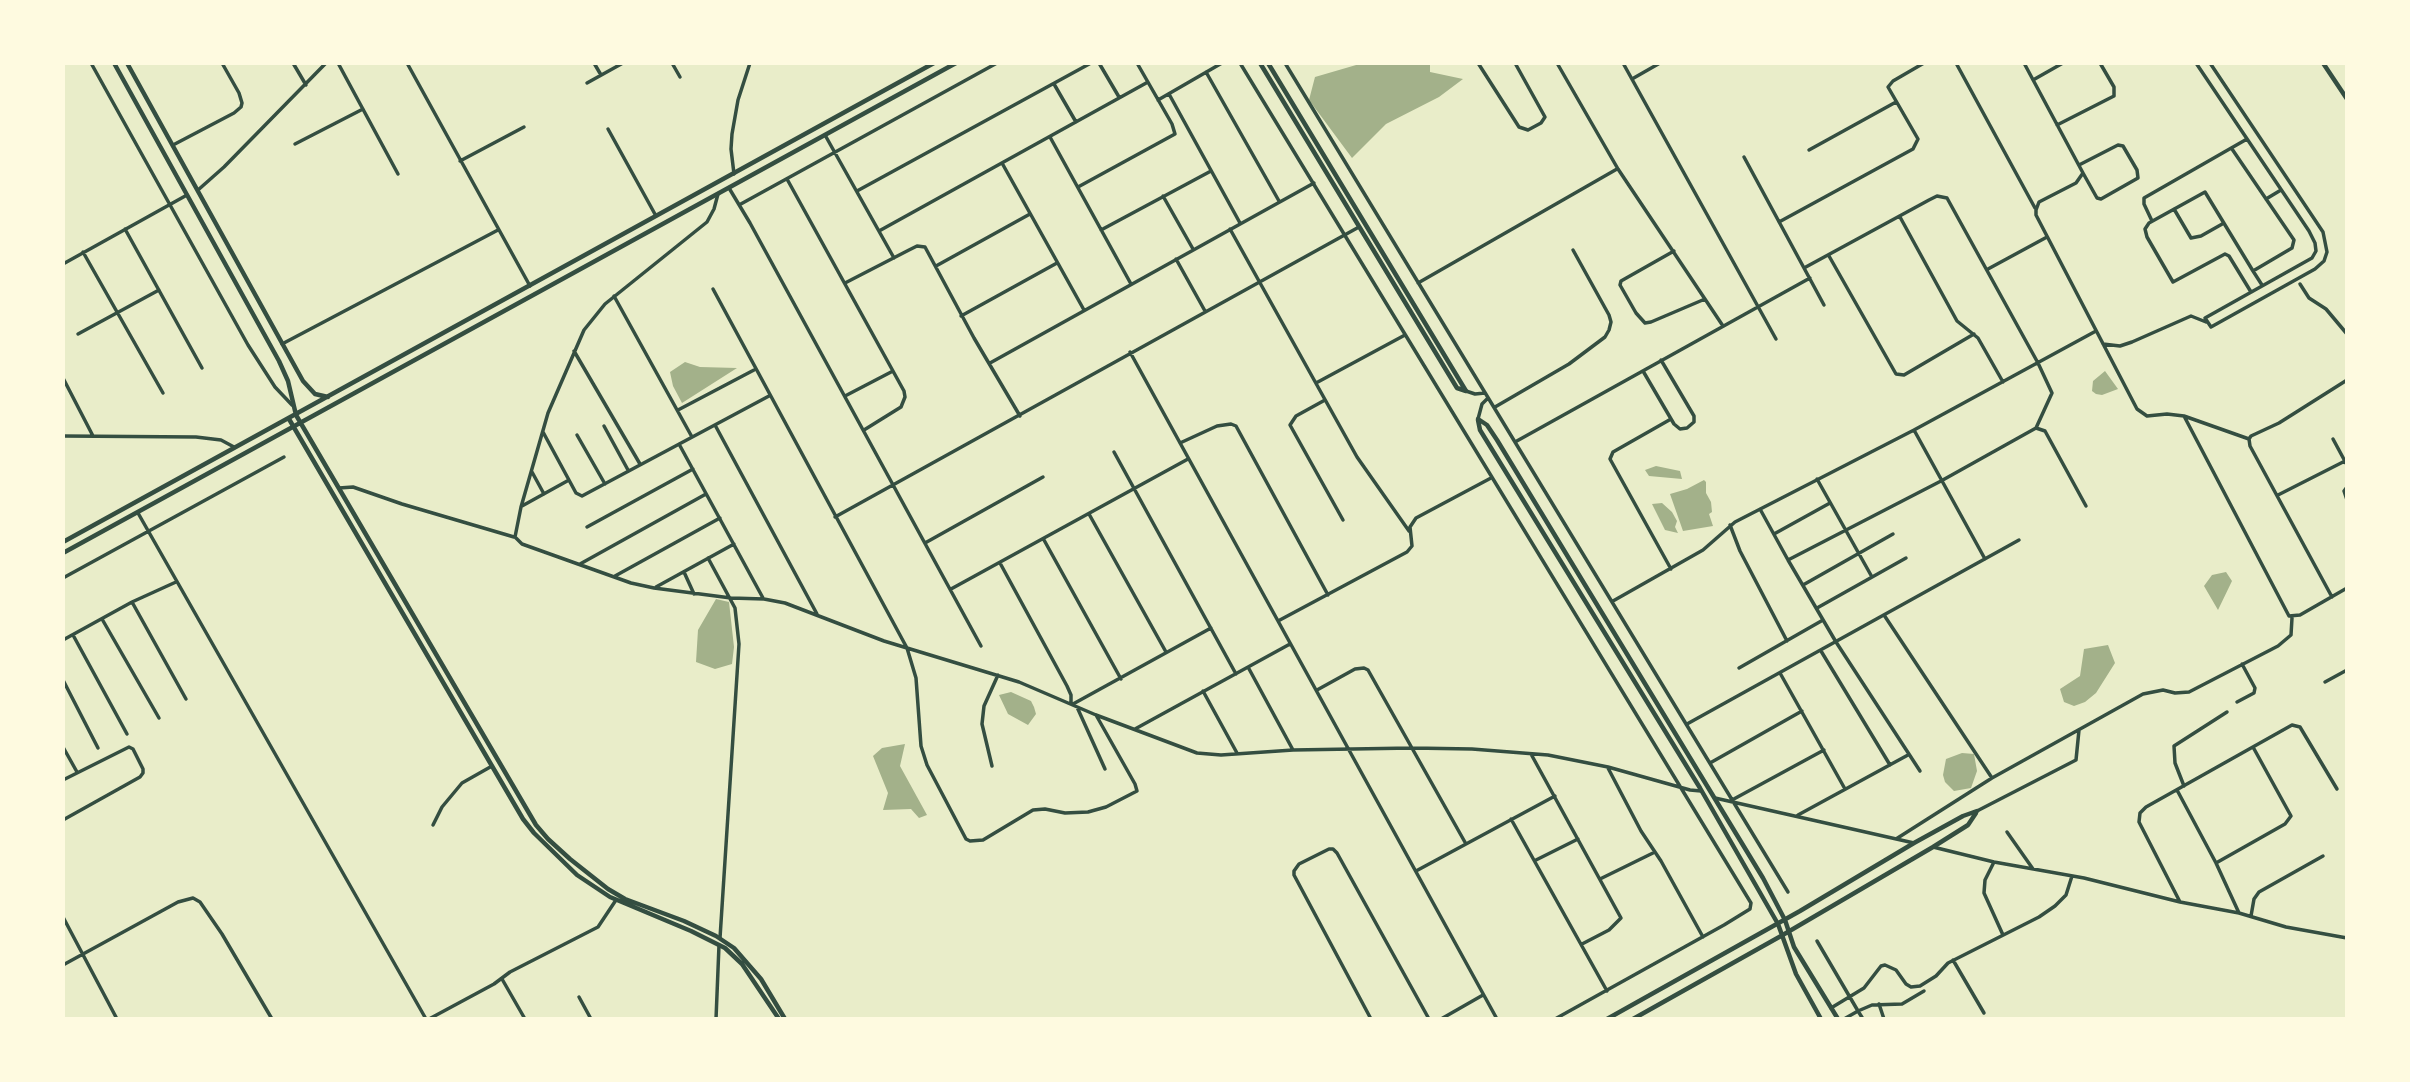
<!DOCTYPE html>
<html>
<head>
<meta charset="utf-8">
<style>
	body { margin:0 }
	#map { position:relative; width:2410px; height:1082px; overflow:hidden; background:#e9edc9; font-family:Mulish,sans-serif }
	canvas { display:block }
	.frame { position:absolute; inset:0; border:65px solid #fefae0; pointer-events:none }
</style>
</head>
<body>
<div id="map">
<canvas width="2410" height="1082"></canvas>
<div class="frame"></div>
</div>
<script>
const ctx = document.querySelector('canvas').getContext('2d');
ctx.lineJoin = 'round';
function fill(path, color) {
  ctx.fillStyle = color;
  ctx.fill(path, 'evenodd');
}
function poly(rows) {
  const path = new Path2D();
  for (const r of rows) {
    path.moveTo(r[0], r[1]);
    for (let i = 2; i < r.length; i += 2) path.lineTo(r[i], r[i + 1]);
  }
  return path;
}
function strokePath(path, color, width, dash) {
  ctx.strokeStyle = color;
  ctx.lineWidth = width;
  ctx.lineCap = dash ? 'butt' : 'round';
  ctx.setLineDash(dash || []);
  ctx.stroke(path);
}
fill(poly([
	[1363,63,1430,63,1430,72,1463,79,1439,97,1386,124,1352,158,1309,100,1315,77],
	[685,362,700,367,737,368,682,403,673,386,670,372],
	[2105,371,2118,389,2102,395,2096,394,2092,391,2093,381],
	[1656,466,1680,471,1682,479,1649,476,1645,470],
	[1704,480,1706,482,1706,493,1711,502,1712,512,1709,514,1713,526,1683,531,1670,494,1687,489],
	[1662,503,1672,512,1677,521,1675,527,1678,533,1665,530,1652,504],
	[2226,572,2232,581,2218,610,2204,586,2212,575],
	[716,599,729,602,734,647,732,664,715,669,696,662,698,630],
	[2108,645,2115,663,2096,693,2085,702,2074,706,2064,702,2060,689,2080,676,2084,649],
	[1011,692,1031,701,1034,707,1036,714,1028,725,1008,714,999,695],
	[905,744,900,766,927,815,919,818,911,809,883,810,888,793,873,756,882,748],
	[1962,753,1974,754,1977,771,1971,788,1954,791,1945,782,1943,775,1946,759]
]), '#a3b18a');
strokePath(poly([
	[91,63,248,345,275,387,292,405],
	[293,63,306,85],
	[338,63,398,174],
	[407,63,530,286],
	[594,63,601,75],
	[672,63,680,77],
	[1099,63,1119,97],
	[1240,63,1751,903,1750,909,1724,925,1555,1019],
	[1285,63,1788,892],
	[1478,63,1519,127,1528,130,1541,123,1545,117,1515,63],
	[1557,63,1618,169,1723,326],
	[1623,63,1776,339],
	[1956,63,2035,208],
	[2024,63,2083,173,2076,183,2039,202,2036,210,2036,215,2137,409,2147,416,2167,414,2184,416,2249,439],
	[2196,63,2309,231,2315,243,2316,251,2312,258,2205,318,2211,327,2315,269,2324,261,2327,252,2323,232,2210,63],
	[1206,72,1279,201],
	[1632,79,1660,63],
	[2033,80,2063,63],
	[587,83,623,63],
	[1054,84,1076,122],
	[1169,94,1240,223],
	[1158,100,1222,63],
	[2057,125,2114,96,2114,87,2100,63],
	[608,129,656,216],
	[825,135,894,258],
	[1050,137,1131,284],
	[295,144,363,109],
	[173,145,234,113,241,107,242,103,239,93,222,63],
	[2232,149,2294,240,2292,248,2253,271,2262,285],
	[1809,150,1896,102],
	[1744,157,1824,305],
	[460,161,524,127],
	[1002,163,1084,310],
	[2079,165,2118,145,2123,146,2137,170,2138,178,2101,199,2097,198,2083,173],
	[734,174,731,149,732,134,738,100,750,63],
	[787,179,904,391,905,397,901,407,864,430],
	[1078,187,1175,134,1172,124,1137,63],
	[729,188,750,223,981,646],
	[198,190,224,167,326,63],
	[857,191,1091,63],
	[718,194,714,209,707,222,605,304,584,330,548,413,521,507,515,537,522,544,631,583,654,588,731,598,764,599,785,603,884,641,1019,682,1096,715,1197,753,1221,755,1293,750,1412,748,1472,749,1548,755,1608,767,1690,790,1701,791],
	[1163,196,1193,249],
	[2266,199,2281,190],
	[739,205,997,63],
	[2174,209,2191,238,2201,236,2224,223],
	[1900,217,1957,321,1978,338,2003,382],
	[2152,221,2144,204,2144,198,2247,139],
	[1779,222,1913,149,1918,139,1888,87,1893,81,1924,63],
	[125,229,202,368],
	[1230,229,1357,457,1409,531],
	[1101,230,1211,171],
	[879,231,1148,82],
	[1674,251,1621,281,1620,285,1636,313,1645,323,1651,322,1705,299],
	[83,252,163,393],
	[1829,256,1896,374,1904,375,1974,334],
	[1176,259,1205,311],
	[63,264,187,195],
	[936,266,1030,214],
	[1804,268,1929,200,1937,196,1947,198,2038,363,2052,393,2036,428],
	[1988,269,2047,237],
	[845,283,909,250,917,246,925,247,974,338,1020,416],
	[1418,283,1617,169],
	[2300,284,2309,298,2326,309,2347,334],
	[713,289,907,648,916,678,921,746,927,765,966,839,970,841,983,840,1033,810,1045,809,1065,813,1088,812,1106,807,1137,791,1135,784,1096,715],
	[2251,292,2229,256,2225,254,2173,282,2147,237,2145,229,2149,223,2205,192,2253,271],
	[614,296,692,437],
	[961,316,1057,263],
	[78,334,159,290],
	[282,344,498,230],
	[2103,344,2120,346,2132,342,2191,316,2206,322],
	[574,351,640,464],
	[1130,352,1497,1019],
	[990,363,1314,183],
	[1643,371,1674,424,1680,429,1687,428,1694,422,1694,416,1661,360],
	[63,378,93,436],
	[1316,383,1405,335],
	[1466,391,1475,394,1485,393],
	[845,396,893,371],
	[1325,400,1296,416,1290,425,1343,520],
	[1495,407,1569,364,1605,337,1609,330,1611,322,1609,315,1573,250],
	[678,410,754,370],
	[2184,416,2289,616,2300,615,2347,588],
	[1478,419,1482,404,1488,398],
	[1671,419,1613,452,1610,459,1671,569],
	[715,425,817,614],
	[604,426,628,470],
	[1914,430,1985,559],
	[543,432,576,493,582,496,769,396],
	[577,435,605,484],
	[63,436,196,437,221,440,234,447],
	[2333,439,2347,465],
	[1515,442,1810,278],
	[1180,443,1217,426,1231,424,1236,426,1328,595],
	[679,444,763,598],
	[1114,452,1236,674],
	[532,472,544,494],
	[1817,479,1872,577],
	[2347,487,2344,491,2347,500],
	[339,488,353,487,402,504,514,537],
	[2278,495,2345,461],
	[522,506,569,480],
	[1760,509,1788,560,1836,642,1920,771],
	[138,513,426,1019],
	[1089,514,1166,652],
	[835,517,1359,227],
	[1730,525,1740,551,1787,641],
	[587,527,693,469],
	[1774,534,1830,503],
	[1044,540,1121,679],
	[925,543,1043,477],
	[708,558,735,608,739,644,720,938],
	[1788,560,1941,481,2036,428,2045,431,2086,506],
	[1000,563,1067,686,1071,695,1071,703],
	[580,564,706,494],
	[684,572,694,594],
	[615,576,720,518],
	[63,578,284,457],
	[1803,585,1893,534],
	[656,587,734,544],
	[951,589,1188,459],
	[2332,597,2250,446,2249,439,2251,436,2279,423,2347,380],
	[1613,601,1703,550,1735,522,1914,430,2096,331],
	[132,602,186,699],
	[1817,608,1906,558],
	[1884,615,1992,778],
	[102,619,159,718],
	[1278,621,1407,552,1412,546,1410,527,1416,518,1491,478],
	[73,635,127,734],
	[63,640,132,602,176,582],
	[1821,651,1890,765],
	[1248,667,1293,750],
	[1739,668,1823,620],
	[1780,673,1845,789],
	[63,680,98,748],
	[2325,682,2347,670],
	[1317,690,1355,669,1364,668,1368,670,1466,844],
	[1203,691,1237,753],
	[2237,702,2254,693,2255,688,2242,664],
	[1073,704,1211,628],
	[1077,707,1105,769],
	[1687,724,2019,540],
	[1135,729,1290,644],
	[63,747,77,772],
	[1531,754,1621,918,1609,930,1582,944],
	[1710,763,1802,711],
	[992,766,982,724,984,706,998,675],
	[1608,768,1641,831,1661,861,1703,937],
	[63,780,129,747,133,749,143,769,143,773,140,777,63,820],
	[2184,786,2175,763,2174,746,2227,712],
	[2177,790,2216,863,2239,913],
	[1715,798,1914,843],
	[1732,800,1824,750],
	[1977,811,2076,760,2079,730],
	[1798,815,1908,755],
	[1511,819,1607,991],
	[433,825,442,807,462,783,492,766],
	[2007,832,2033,869],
	[1896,839,1992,778,2143,694,2163,690,2175,693,2189,692,2278,646,2291,635,2292,618],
	[1933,847,1994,862,2084,878,2180,902,2239,913,2286,927,2347,938],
	[1536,860,1578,839],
	[1994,862,1985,880,1984,893,2003,935],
	[2216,863,2285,824,2291,816,2253,747],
	[1416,871,1555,796],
	[1600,879,1655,852],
	[2180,902,2139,822,2140,813,2146,807,2292,725,2300,727,2337,789],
	[2251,916,2254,899,2259,892,2323,856],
	[63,917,117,1019],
	[1817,941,1858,1011,1872,1005,1902,1004,1924,991],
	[1953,960,1984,1013],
	[63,965,178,902,193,898,200,902,222,934,272,1019],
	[502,979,525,1019],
	[579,997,591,1019],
	[1879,1004,1884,1019],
	[1831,1008,1864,988,1881,966,1885,965,1896,970,1906,984,1911,987,1920,986,1936,976,1948,963,2039,917,2055,906,2066,895,2072,876],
	[429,1019,494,984,510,972,598,927,616,900],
	[716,1019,719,945],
	[1371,1019,1294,875,1294,871,1299,864,1329,849,1333,849,1337,853,1429,1019],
	[1441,1019,1483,995],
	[1844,1019,1858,1011,1863,1019]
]), '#344e41', 3.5);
strokePath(poly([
	[114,63,279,361,288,381,296,415,536,825,548,839,570,859,608,889,625,899,684,921,716,936,734,948,761,979,785,1019],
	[127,63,303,381,315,394,328,397],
	[1260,63,1457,388,1466,391],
	[1268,63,1466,391],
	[2323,63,2347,99],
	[289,419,523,819,534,833,577,875,610,897,691,931,725,948,742,964,779,1019],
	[1478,419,1487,425,1497,440,1763,878,1785,920,1794,947,1838,1019],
	[1478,420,1480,430,1700,788,1778,924,1796,974,1821,1019],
	[63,542,934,63],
	[63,553,956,63],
	[1607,1019,1800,911,1914,843,1963,816,1977,811],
	[1633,1019,1781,936,1933,847,1968,825,1976,813]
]), '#344e41', 4.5);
</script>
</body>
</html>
